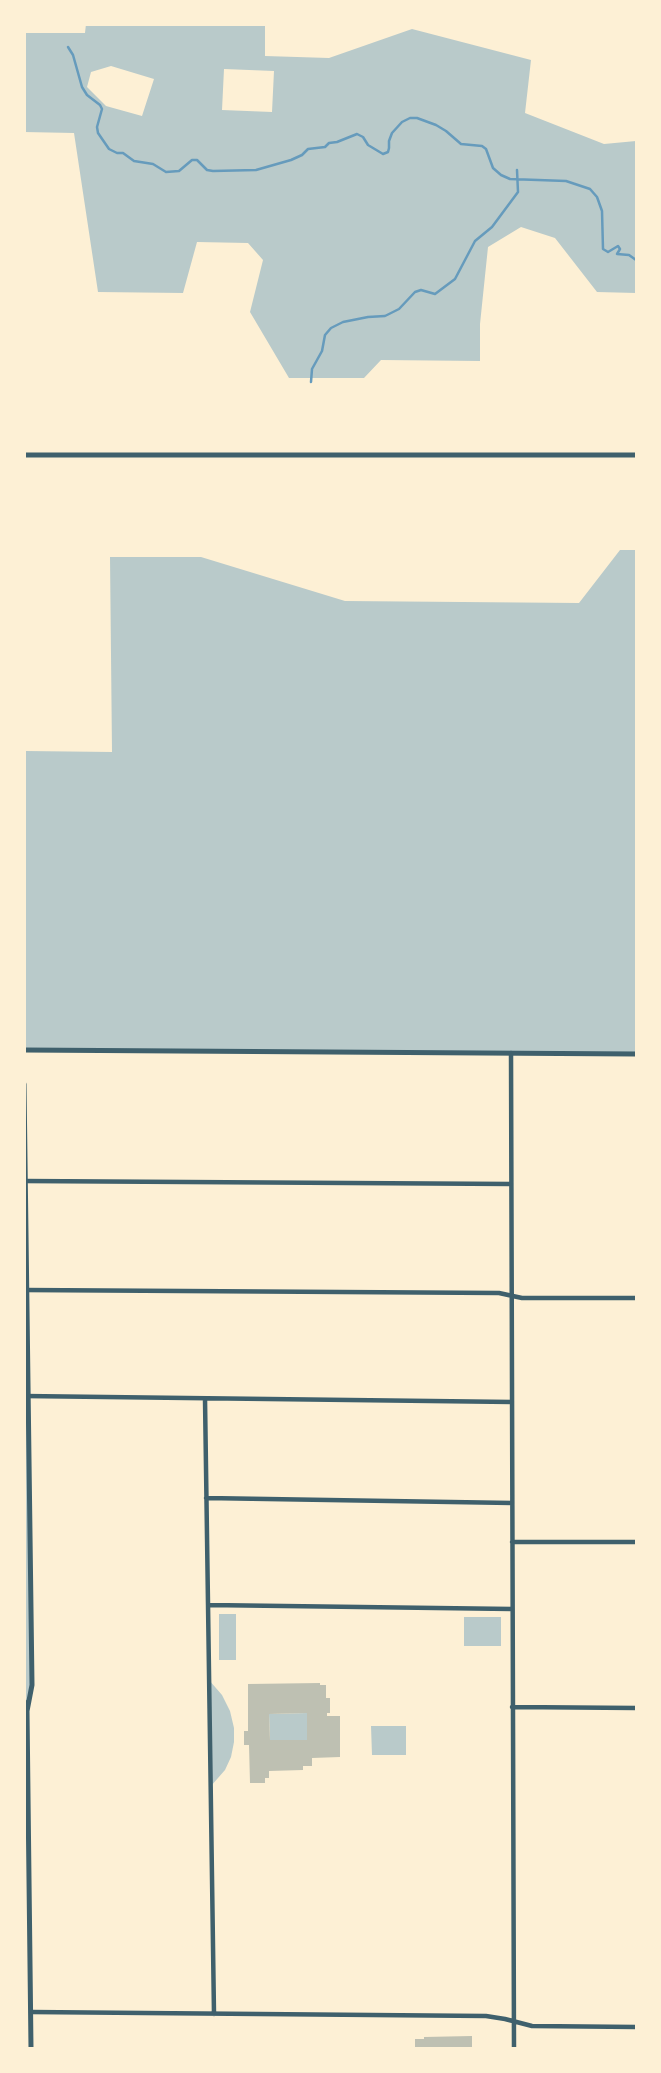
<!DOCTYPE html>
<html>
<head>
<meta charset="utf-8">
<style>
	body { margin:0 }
	#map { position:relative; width:661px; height:2073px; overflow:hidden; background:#fdf0d5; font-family:Mulish,sans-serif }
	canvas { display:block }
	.frame { position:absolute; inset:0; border:26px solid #fdf0d5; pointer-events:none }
</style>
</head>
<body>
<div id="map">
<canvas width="661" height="2073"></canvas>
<div class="frame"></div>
</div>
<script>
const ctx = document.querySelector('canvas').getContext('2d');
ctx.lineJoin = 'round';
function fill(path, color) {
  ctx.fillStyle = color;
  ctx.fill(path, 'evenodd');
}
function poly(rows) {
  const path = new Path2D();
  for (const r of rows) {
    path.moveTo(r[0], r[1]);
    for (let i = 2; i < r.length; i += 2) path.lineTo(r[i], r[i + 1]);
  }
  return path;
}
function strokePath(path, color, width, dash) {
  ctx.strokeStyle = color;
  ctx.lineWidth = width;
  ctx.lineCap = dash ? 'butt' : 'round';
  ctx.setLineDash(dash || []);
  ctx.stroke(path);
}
fill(poly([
	[86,24,265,25,265,56,329,58,412,29,531,60,525,113,604,144,636,141,636,293,597,292,555,238,521,227,488,247,480,324,480,361,381,360,364,378,289,378,250,312,263,260,248,243,197,242,183,293,98,292,74,133,24,132,25,33,85,33],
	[111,66,154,79,142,116,106,106,87,87,91,72],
	[224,69,274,71,272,112,222,110],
	[620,550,636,550,636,1054,25,1050,25,751,112,752,110,557,201,557,345,601,579,603],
	[24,1084,32,1685,27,1711,24,1701],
	[219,1614,236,1614,236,1660,219,1660],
	[464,1617,501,1617,501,1646,464,1646],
	[209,1680,222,1695,230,1711,234,1728,234,1742,231,1757,225,1770,211,1786],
	[307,1713,307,1740,270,1740,269,1714],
	[371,1726,406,1726,406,1755,372,1755]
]), '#b9caca');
strokePath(poly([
	[68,47,73,55,82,87,87,95,100,105,102,109,97,127,98,133,109,149,117,153,123,153,134,161,153,164,166,172,179,171,192,160,197,160,207,170,213,171,256,170,291,160,302,155,308,149,325,147,329,143,337,142,357,134,363,137,368,145,383,154,388,152,389,148,389,141,392,133,402,122,410,118,417,118,436,125,446,131,461,144,482,146,486,149,493,168,501,175,510,179,566,181,590,189,597,197,602,211,603,249,608,252,618,246,620,249,617,254,629,255,636,260],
	[311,382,312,369,322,351,325,335,331,328,343,322,368,317,385,316,399,309,415,292,421,290,435,294,455,279,475,241,492,227,518,192,517,170]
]), '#669bbc', 2.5);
fill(poly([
	[320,1683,320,1685,326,1685,326,1698,330,1698,330,1713,327,1713,327,1716,340,1716,340,1757,312,1758,312,1766,303,1766,303,1770,269,1771,269,1778,265,1778,265,1783,250,1783,249,1745,244,1745,244,1731,248,1731,248,1684],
	[307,1713,307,1740,270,1740,269,1714],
	[472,2036,472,2048,415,2048,415,2039,424,2039,424,2037]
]), '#bec0b2');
strokePath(poly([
	[511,1053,514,2048],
	[24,1181,511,1184],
	[25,1290,499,1293,522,1298,636,1298],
	[24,1396,512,1402],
	[205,1399,214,2014],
	[206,1498,512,1503],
	[512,1542,636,1542],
	[208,1605,512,1609],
	[512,1707,636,1708],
	[31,2012,486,2016,505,2019,532,2026,636,2027]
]), '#3f606c', 4.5);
strokePath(poly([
	[24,455,636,455],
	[24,1050,636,1054],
	[24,1084,32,1685,27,1711],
	[24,1701,27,1711,31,2048]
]), '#3f606c', 5);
</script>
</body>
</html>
